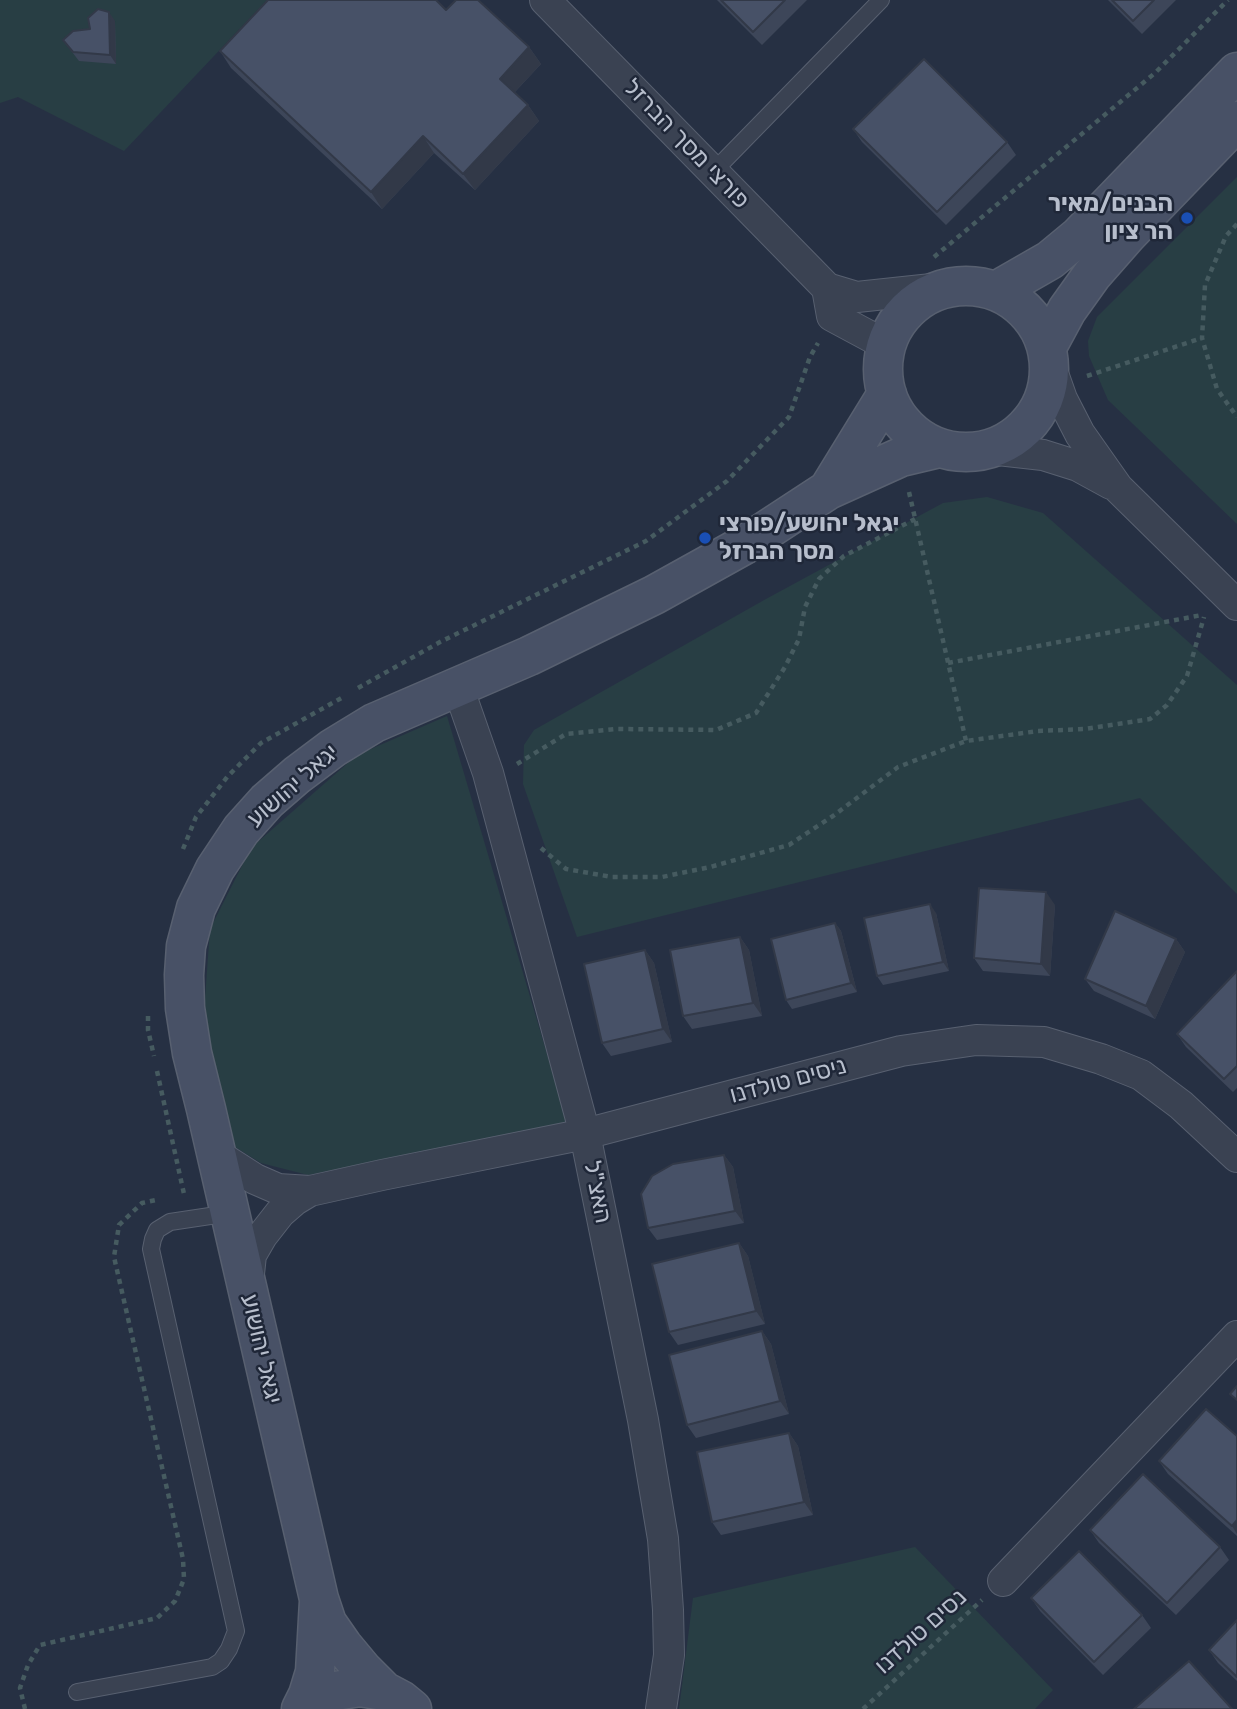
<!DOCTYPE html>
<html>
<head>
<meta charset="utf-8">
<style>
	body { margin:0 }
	canvas { display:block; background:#263043 }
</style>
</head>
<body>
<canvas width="1237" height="1709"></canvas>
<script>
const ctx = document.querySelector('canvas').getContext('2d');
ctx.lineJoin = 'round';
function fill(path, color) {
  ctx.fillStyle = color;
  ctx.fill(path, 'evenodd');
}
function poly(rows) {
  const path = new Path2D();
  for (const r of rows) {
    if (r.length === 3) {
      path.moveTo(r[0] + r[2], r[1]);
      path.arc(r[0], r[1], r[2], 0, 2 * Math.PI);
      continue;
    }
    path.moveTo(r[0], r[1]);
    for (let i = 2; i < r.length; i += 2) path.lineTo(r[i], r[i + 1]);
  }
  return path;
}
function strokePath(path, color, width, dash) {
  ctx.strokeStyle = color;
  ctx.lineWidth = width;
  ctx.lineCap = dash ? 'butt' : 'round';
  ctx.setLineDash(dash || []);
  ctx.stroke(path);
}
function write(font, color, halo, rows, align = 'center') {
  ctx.font = font + ' Rubik,Heebo,sans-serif';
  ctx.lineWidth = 5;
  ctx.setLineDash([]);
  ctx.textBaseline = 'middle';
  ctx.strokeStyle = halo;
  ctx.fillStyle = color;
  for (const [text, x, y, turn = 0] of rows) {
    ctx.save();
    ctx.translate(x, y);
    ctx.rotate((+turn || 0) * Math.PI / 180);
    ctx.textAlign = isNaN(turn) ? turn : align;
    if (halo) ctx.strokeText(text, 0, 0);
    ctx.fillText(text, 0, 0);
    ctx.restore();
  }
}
fill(poly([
	[0,0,267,0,124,151,18,97,0,103],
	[1237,177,1237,524,1108,400,1089,356,1088,341,1097,317],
	[987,497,1043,513,1237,685,1237,894,1140,798,577,937,523,784,524,745,534,730,766,599,943,503],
	[447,716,568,1125,308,1175,261,1163,230,1144,203,1027,210,929,251,848,357,755],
	[915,1547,1053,1690,1035,1709,679,1709,693,1598]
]), '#283e44');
const lane = poly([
	[714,171,881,0],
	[77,1692,212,1667,221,1661,229,1649,236,1631,151,1249,153,1239,157,1230,170,1222,230,1213]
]);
const street = poly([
	[545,0,827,288,857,297,960,286],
	[827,288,832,316,886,345],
	[1050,365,1062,399,1080,434,1118,488,1237,605],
	[989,449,1043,455,1078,466,1111,484],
	[458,687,488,773,585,1134,643,1420,663,1539,668,1610,669,1655,661,1709],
	[216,1154,255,1179,278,1189,310,1191,382,1175,585,1134,901,1051,976,1040,1044,1042,1101,1059,1141,1075,1181,1105,1237,1157],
	[248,1283,251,1255,262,1236,280,1213,295,1200,310,1191],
	[1003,1581,1237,1336]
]);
const secondary = poly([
	[966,369,83],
	[996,291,1050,260,1079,236,1237,72],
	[1047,347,1067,310,1092,275,1128,234,1237,121],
	[828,490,887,394],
	[384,1691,363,1670,343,1646,327,1623,319,1599,206,1109,192,1053,185,1008,184,975,186,946,196,908,215,869,241,830,267,801,297,775,333,748,374,723,529,656,654,595,744,545,828,490,901,457,939,448],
	[301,1709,308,1695,315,1672,319,1601],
	[306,1709,313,1702,335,1691,360,1687,384,1691,401,1700,412,1709]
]);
strokePath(lane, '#586070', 18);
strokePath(street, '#586070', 32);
strokePath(secondary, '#586070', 41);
strokePath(poly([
	[1237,224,1226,236,1205,285,1202,338,1217,389,1237,417],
	[934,257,1155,73,1228,0],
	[1087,376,1202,338],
	[909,492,966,741],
	[948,663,1202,615],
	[358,688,440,642,646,541,727,481,789,417,810,357,818,343],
	[517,764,566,734,616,729,716,730,756,713,785,667,799,639,805,607,819,579,844,556,915,519],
	[541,848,566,869,612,877,662,877,710,867,789,845,833,816,898,767,966,741,1038,731,1085,729,1150,719,1167,705,1187,676,1204,617],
	[183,849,196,817,228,776,261,743,345,696],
	[148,1016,148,1030,154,1056],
	[157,1071,184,1194,182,1195],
	[25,1709,20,1688,28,1665,40,1645,157,1618,175,1601,184,1579,183,1559,114,1257,119,1225,142,1203,156,1200],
	[863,1709,982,1600]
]), '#465b60', 4.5, [5, 5]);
strokePath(lane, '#3a4252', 16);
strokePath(street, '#3a4252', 30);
strokePath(secondary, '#485166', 38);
fill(poly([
	[717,0,807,0,762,45],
	[1108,0,1176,0,1142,34],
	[446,10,529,47,541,64,514,93,528,105,539,121,475,190,434,153,382,209,231,68,220,51],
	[115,21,116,64,79,61,63,40,90,29],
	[853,129,1007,142,1016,155,946,225,862,142],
	[1055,905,1050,976,983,971,974,958],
	[936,913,949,971,883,985,877,976],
	[835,923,841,931,857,992,792,1009,786,1000],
	[740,937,749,950,762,1016,692,1029,683,1016],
	[1176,939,1185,952,1155,1019,1094,991,1085,979],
	[645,950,654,963,672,1042,611,1056,602,1043],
	[1237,971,1237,1088,1233,1092,1186,1047,1177,1034],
	[724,1155,733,1167,744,1223,657,1240,648,1228],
	[739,1243,748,1256,765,1324,678,1345,669,1332],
	[762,1331,771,1344,789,1414,696,1438,687,1425],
	[789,1433,798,1446,813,1515,721,1535,712,1522],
	[1237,1436,1237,1536,1168,1474,1159,1461],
	[1090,1530,1220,1547,1229,1560,1176,1615,1099,1543],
	[1031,1598,1142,1615,1151,1628,1103,1675,1040,1611],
	[1237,1620,1237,1681,1218,1663,1209,1650]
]), '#3d4659');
fill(poly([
	[109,12,115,21,116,64,110,55],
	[529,47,541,64,511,96,500,79],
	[528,105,539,121,475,190,463,174],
	[423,136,434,153,382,209,371,192],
	[1046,892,1055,905,1050,976,1041,964],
	[930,904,936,913,949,971,943,962],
	[835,923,841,931,857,992,851,983],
	[740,937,749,950,762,1016,753,1003],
	[1176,939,1185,952,1155,1019,1146,1006],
	[645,950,654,963,672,1042,663,1029],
	[724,1155,733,1167,744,1223,735,1211],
	[739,1243,748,1256,765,1324,756,1311],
	[762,1331,771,1344,789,1414,780,1401],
	[789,1433,798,1446,813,1515,804,1502],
	[1237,1520,1237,1534,1232,1526]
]), '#323948');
const building = poly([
	[268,0,436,0,446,10,456,0,478,0,529,47,500,79,528,105,463,174,423,136,371,192,220,51,268,0],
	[721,0,785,0,753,32,721,0],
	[1112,0,1154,0,1133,21,1112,0],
	[98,9,109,12,110,55,73,52,63,40,73,31,90,29,88,18,98,9],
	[924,59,1007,142,937,212,853,129,924,59],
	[979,888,1046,892,1041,964,974,958,979,888],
	[930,904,943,962,877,976,864,918,930,904],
	[1115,911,1176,939,1146,1006,1085,979,1115,911],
	[835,923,851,983,786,1000,771,939,835,923],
	[740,937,753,1003,683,1016,670,950,740,937],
	[645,950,663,1029,602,1043,584,964,645,950],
	[1237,971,1237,1066,1224,1079,1177,1034,1237,971],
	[724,1155,735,1211,648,1228,641,1194,652,1176,673,1164,724,1155],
	[739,1243,756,1311,669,1332,652,1264,739,1243],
	[762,1331,780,1401,687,1425,669,1355,762,1331],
	[1237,1386,1237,1400,1230,1394,1237,1386],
	[1206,1409,1237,1436,1237,1520,1232,1526,1159,1461,1206,1409],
	[789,1433,804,1502,712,1522,697,1452,789,1433],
	[1143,1474,1220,1547,1167,1603,1090,1530,1143,1474],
	[1079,1551,1142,1615,1094,1662,1031,1598,1079,1551],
	[1237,1620,1237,1677,1209,1650,1237,1620],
	[1189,1661,1232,1709,1134,1709,1189,1661]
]);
fill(building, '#475167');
strokePath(building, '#323948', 2);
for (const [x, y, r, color] of [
	[1187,218,7,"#1a4fb4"],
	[705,538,7,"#1a4fb4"]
]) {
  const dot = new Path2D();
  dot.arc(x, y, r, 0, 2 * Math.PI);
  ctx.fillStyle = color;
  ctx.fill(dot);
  strokePath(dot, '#1f2738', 2.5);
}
write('24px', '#b7becc', '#1f2738', [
	["פורצי מסך הברזל",686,144,46],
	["יגאל יהושוע",293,786,-41],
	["ניסים טולדנו",788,1081,-15],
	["האצ\"ל",597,1192,79],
	["יגאל יהושוע",261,1349,77],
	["נסים טולדנו",921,1632,-42]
]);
write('bold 24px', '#b7becc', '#1f2738', [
	["הבנים/מאיר",1173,204],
	["הר ציון",1173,232],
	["יגאל יהושע/פורצי",719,524,"left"],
	["מסך הברזל",719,552,"left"]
], 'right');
</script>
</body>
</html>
